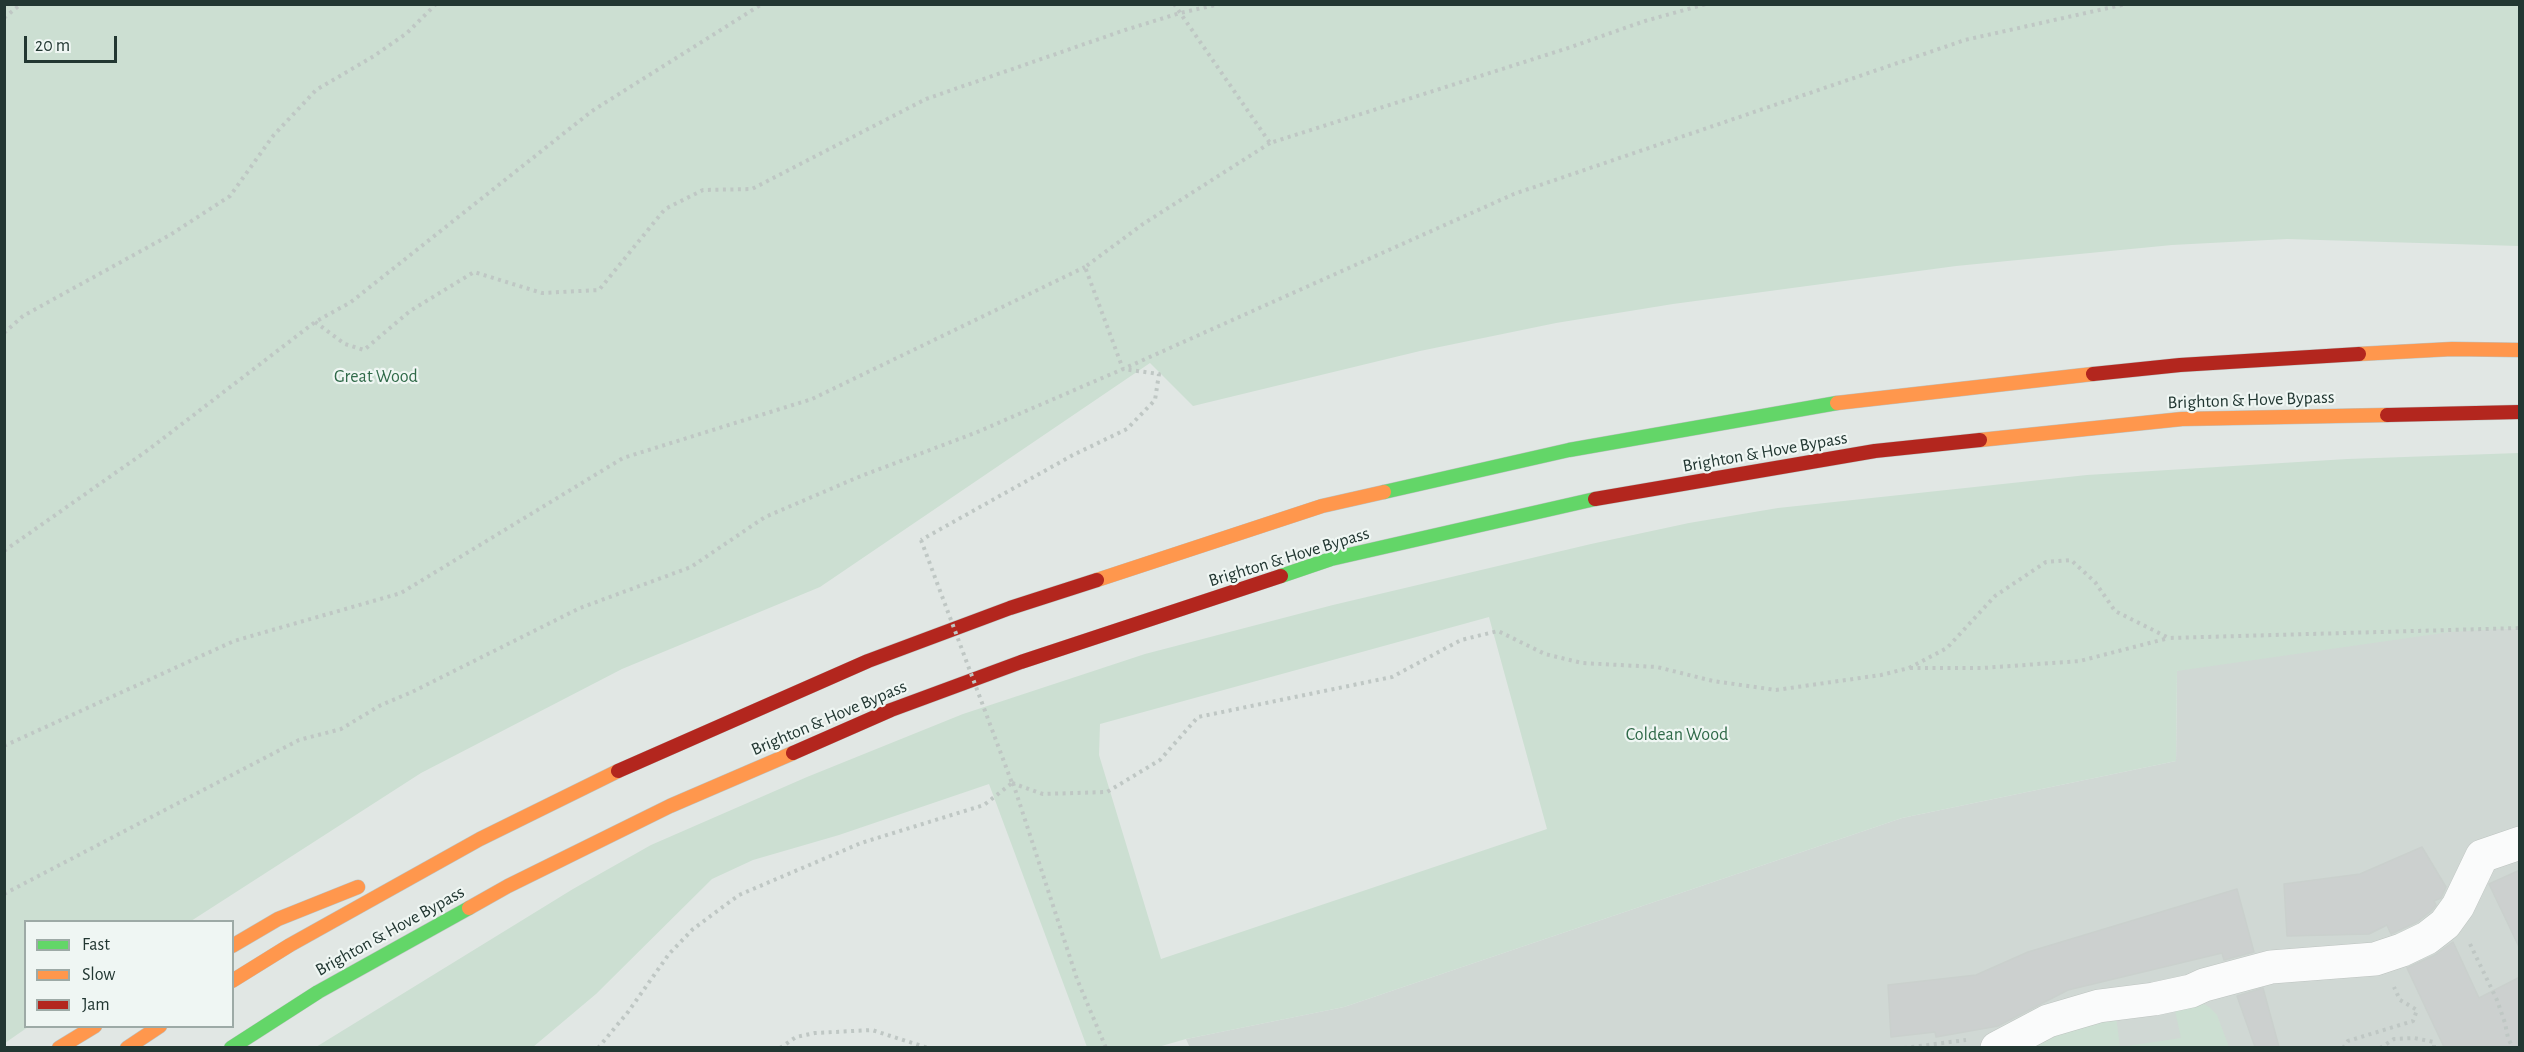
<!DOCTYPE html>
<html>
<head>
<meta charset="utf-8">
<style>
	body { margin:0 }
	#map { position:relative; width:2524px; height:1052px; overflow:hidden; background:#e1e7e4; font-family:"Alegreya Sans",sans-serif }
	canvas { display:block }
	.frame { position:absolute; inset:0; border:6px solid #223732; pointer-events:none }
	.legend { position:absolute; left:24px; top:920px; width:210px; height:108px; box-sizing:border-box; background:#eff6f3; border:2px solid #9daaa6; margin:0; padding:8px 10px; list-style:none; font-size:18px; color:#223732 }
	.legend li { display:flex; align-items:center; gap:12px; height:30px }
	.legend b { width:30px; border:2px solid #9daaa6 }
	.scale { position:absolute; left:24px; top:36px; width:93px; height:27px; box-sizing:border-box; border:3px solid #223732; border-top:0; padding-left:8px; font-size:18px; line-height:21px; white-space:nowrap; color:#223732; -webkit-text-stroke:4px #eff6f3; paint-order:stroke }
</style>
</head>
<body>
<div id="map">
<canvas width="2524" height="1052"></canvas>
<div class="frame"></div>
<ul class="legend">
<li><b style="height:8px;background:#63d668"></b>Fast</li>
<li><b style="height:8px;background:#ff974d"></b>Slow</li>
<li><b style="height:8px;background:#b3261e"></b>Jam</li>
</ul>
<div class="scale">20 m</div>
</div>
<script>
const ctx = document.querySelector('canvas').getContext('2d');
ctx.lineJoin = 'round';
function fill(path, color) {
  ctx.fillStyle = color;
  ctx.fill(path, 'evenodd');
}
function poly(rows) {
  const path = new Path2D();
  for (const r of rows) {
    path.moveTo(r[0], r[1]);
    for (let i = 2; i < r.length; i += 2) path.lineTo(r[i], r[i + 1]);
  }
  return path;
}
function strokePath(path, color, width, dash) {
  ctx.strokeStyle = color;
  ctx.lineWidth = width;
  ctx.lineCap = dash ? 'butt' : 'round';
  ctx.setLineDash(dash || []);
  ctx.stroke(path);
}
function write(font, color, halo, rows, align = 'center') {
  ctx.font = font + ' "Alegreya Sans",sans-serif';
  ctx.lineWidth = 4.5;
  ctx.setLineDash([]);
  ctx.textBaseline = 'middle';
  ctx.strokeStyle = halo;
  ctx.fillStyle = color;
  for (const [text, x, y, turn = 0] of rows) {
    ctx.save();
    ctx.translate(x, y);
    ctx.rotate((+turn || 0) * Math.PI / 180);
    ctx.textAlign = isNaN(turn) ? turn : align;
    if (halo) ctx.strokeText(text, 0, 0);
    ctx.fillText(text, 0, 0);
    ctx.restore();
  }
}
fill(poly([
	[2519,628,2519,1047,1190,1048,1186,1039,1344,1007,1902,818,2176,761,2177,671,2233,638]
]), '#d0d8d4');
fill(poly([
	[5,4,2519,5,2519,246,2287,239,2172,245,1956,266,1673,304,1556,323,1420,351,1193,406,1150,363,820,587,622,669,421,773,191,921,26,922,26,1026,28,1027,5,1043],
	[2519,453,2519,628,2450,632,2177,671,2176,761,1902,818,1344,1007,1186,1039,1158,1047,1087,1047,989,784,839,835,753,860,712,879,596,994,533,1047,316,1047,573,889,651,845,807,777,963,714,1145,654,1333,605,1591,544,1689,523,1778,508,2087,475,2347,459],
	[1489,617,1547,829,1161,959,1099,755,1100,724],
	[2199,1001,2209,1007,2217,1015,2229,1047,2036,1048,2036,1040,2116,1016,2120,1047,2181,1038,2174,1006]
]), '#ccdfd2');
const building = poly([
	[2422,847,2446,887,2441,898,2434,901,2436,905,2431,911,2417,922,2391,934,2387,925,2369,934,2287,936,2284,884,2360,874,2422,847],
	[2520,870,2520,949,2489,884,2520,870],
	[2237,889,2254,952,2224,960,2222,953,2068,990,1998,1026,1936,1037,1935,1032,1891,1037,1888,985,1976,975,2028,952,2237,889],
	[2453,942,2479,998,2520,977,2520,1047,2444,1047,2407,968,2435,955,2453,942],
	[2263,988,2279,1047,2255,1047,2237,996,2263,988]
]);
fill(building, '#ccd0cf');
strokePath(building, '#cad0cd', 1.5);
const street = poly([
	[1997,1048,2048,1021,2099,1006,2154,999,2191,991,2204,985,2271,967,2375,959,2402,950,2427,938,2445,924,2458,906,2482,856,2520,843]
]);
const fast = poly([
	[1384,492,1569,450,1837,403],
	[1281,576,1331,559,1595,499],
	[231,1048,318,992,469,908]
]);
const slow = poly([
	[2359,354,2452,349,2520,350],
	[1837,403,2093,374],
	[1980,440,2182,419,2387,415],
	[1097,580,1322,506,1384,492],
	[469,908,508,886,670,806,793,753],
	[232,946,278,919,358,887],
	[232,981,290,945,480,839,618,771],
	[59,1048,95,1026],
	[127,1048,160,1026]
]);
const jam = poly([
	[2093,374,2180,365,2359,354],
	[2387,415,2520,412],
	[1595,499,1875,451,1980,440],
	[793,753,891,710,1021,662,1281,576],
	[618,771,868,661,1010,608,1097,580]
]);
strokePath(street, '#bec4c1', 34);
strokePath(fast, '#bcc3c1', 15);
strokePath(slow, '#bcc3c1', 15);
strokePath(jam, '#bcc3c1', 15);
strokePath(poly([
	[1174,4,1270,143,1565,49,1645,21,1706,4],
	[4,18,21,4],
	[1270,143,1143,224,1085,267,1123,369,1514,194,1965,40,2126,4],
	[315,322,345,344,364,350,410,311,474,272,542,293,599,290,665,209,703,190,752,189,926,99,1125,30,1180,13,1220,4],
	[4,333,23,316,170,235,230,196,273,136,316,90,374,56,407,33,436,4],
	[4,551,148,450,315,322,351,302,592,111,762,4],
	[1910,668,1983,668,2080,661,2169,638],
	[4,746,234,641,401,593,623,458,812,399,1085,267],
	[1012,783,1043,794,1107,792,1160,760,1198,717,1392,677,1461,640,1498,631,1545,654,1582,663,1657,667,1713,681,1776,690,1881,675,1909,668,1947,648,1995,596,2046,562,2071,560,2095,582,2115,611,2169,638,2520,628],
	[1013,783,1077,979,1106,1048],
	[4,894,299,740,341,729,381,705,412,692,580,608,691,567,765,517,861,476,975,433,1123,369,1159,374,1155,400,1127,429,1073,455,921,540],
	[2470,944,2497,1000,2505,1023,2508,1038,2513,1048],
	[598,1048,628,1012,669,954,693,929,739,895,861,843,984,805,1012,783],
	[780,1048,796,1037,815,1033,872,1030,928,1048],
	[1904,1048,1966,1040],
	[2343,1048,2348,1041,2413,1021,2417,1010,2400,1000,2394,987],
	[2380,1048,2394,1039,2414,1038,2434,1042,2434,1048]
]), '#bfc7c4', 4, [3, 4.5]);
strokePath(street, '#fafbfb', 33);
strokePath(fast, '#63d668', 14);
strokePath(slow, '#ff974d', 14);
strokePath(jam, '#b3261e', 14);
strokePath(poly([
	[921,540,1012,783]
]), '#bfc7c4', 4, [3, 4.5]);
write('18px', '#306a49', '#eff6f3', [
	["Great Wood",376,377],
	["Coldean Wood",1677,735]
]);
write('18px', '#223732', '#eff6f3', [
	["Brighton & Hove Bypass",2251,400,-2],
	["Brighton & Hove Bypass",1765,452,-10],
	["Brighton & Hove Bypass",1289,557,-17],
	["Brighton & Hove Bypass",829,718,-23],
	["Brighton & Hove Bypass",390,931,-29]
]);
</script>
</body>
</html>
